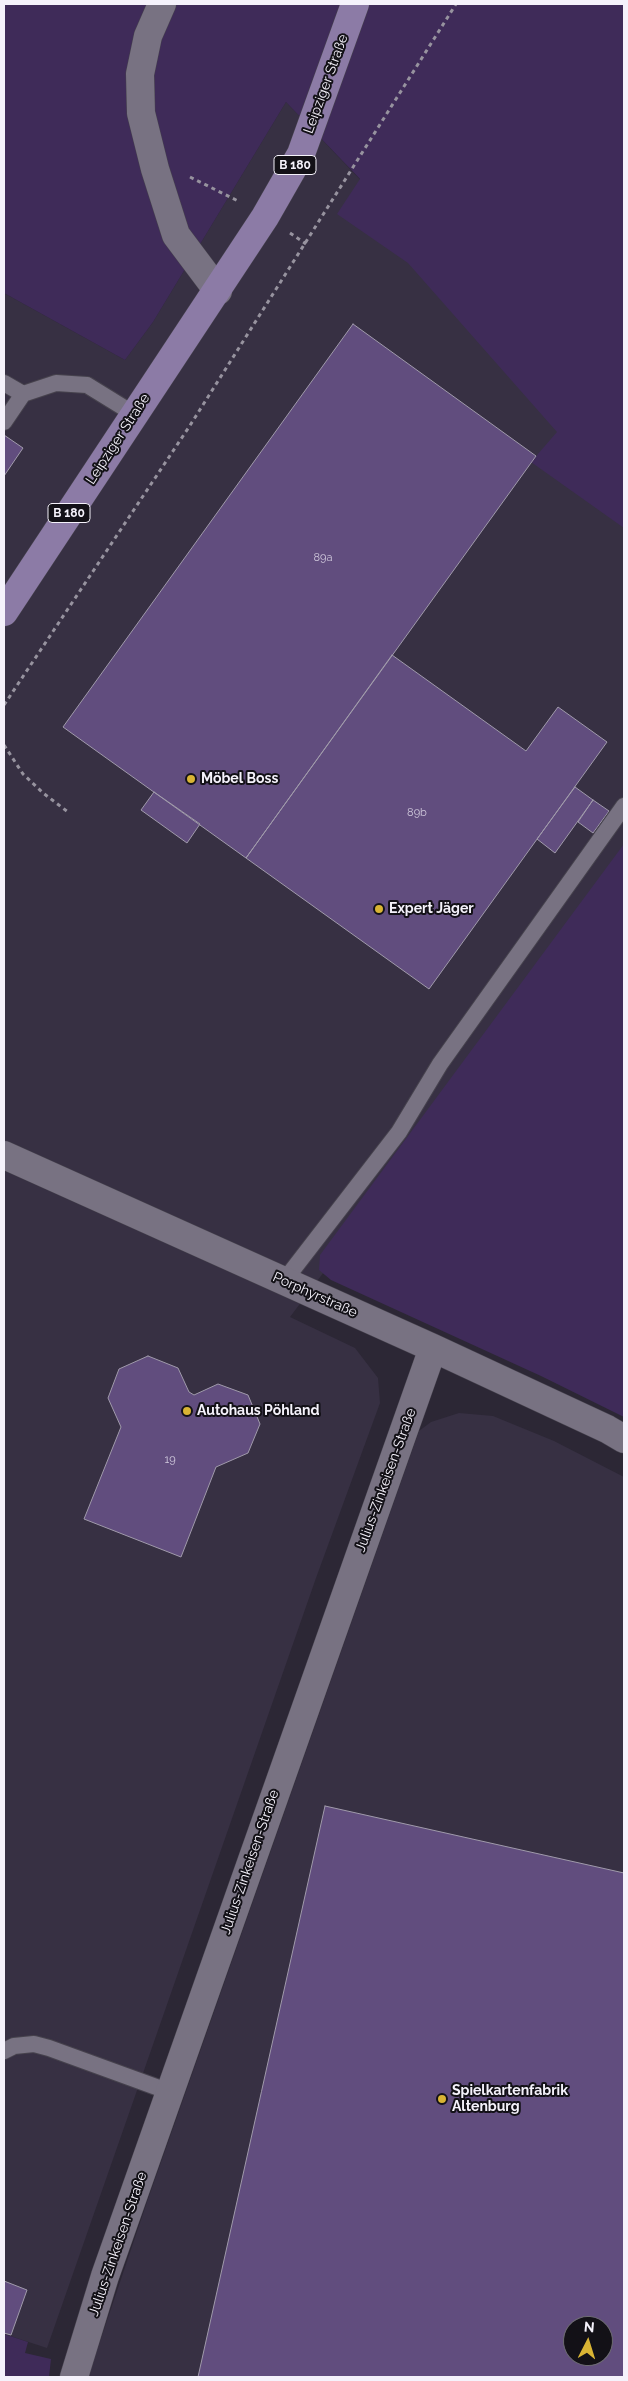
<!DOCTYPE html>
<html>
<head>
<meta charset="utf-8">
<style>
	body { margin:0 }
	#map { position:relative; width:628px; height:2381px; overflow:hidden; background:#2c2735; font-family:Raleway,sans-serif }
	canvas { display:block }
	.frame { position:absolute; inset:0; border:5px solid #f5f2fb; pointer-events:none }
	.north { position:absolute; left:563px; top:2316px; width:50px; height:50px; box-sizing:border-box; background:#131117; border:1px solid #6d6b72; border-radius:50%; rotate:5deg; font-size:14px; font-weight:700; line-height:20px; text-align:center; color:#f5f2fb }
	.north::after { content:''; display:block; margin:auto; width:18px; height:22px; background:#d9b434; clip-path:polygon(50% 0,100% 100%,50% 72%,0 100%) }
</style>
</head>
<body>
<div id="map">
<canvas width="628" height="2381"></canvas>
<div class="frame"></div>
<div class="north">N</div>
</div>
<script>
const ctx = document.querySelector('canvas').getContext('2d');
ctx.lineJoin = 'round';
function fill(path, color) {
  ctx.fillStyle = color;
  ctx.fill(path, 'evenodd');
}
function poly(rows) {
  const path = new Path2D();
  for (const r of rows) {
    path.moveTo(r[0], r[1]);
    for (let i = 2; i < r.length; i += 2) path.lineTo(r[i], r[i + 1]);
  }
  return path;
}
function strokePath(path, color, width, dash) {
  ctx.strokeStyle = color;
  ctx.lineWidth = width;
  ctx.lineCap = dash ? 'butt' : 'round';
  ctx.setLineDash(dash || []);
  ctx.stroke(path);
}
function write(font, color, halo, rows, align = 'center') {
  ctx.font = font + ' Raleway,sans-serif';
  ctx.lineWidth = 4;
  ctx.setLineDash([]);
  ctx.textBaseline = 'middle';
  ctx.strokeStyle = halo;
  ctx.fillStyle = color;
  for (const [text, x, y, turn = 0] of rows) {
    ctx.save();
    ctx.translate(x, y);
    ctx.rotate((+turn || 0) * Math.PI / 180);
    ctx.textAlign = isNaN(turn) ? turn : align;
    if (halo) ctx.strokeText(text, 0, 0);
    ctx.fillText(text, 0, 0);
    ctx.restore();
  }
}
fill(poly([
	[286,102,624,456,624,873,290,1317,355,1348,378,1378,380,1403,316,1578,47,2348,4,2334,4,293,125,360,153,322],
	[459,1413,493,1416,554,1441,624,1477,624,2377,88,2377,148,2199,419,1431,431,1422],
	[573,2326,603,2326,603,2356,573,2356]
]), '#373043');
fill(poly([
	[4,4,624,4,624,528,531,462,557,432,408,263,337,214,360,179,286,102,153,322,125,360,4,293],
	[624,844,624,1417,541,1376,331,1280,319,1270,320,1255],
	[4,2334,28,2342,25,2353,51,2359,49,2377,4,2377]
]), '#3f2b59');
const building = poly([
	[353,324,536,456,246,858,63,727,353,324],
	[4,435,23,448,4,476,4,435],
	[392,655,526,751,558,707,607,742,429,989,246,858,392,655],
	[575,787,593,800,555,853,537,839,575,787],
	[154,792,200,824,187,843,141,810,154,792],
	[593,800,609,811,593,833,578,822,593,800],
	[148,1356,178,1368,189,1392,194,1395,218,1384,248,1395,260,1424,248,1453,216,1467,181,1557,84,1519,121,1427,108,1398,119,1369,148,1356],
	[325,1806,624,1873,624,2377,198,2377,325,1806],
	[573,2326,603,2326,603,2356,573,2356,573,2326],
	[4,2281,27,2290,11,2335,4,2333,4,2281]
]);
fill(building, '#614d7e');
strokePath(building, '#a09aab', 1);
const service = poly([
	[4,383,23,394],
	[4,422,23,394,56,383,87,385,134,414],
	[284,1281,399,1132,440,1064,624,806],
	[4,2051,14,2046,34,2044,49,2048,170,2092]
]);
const minor = poly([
	[162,4,148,36,140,74,141,113,155,169,176,235,218,291],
	[4,1155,433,1348,607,1429,624,1439],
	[74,2377,105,2276,170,2092,433,1348]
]);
const primary = poly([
	[4,612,265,217,301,154,355,4]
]);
strokePath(service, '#46424d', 18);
strokePath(minor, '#46424d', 29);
strokePath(primary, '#46424d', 29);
strokePath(poly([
	[190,177,238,201],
	[290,233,306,244],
	[4,705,189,427,456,4],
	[4,745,23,774,43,793,68,812]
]), '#97939f', 3, [4, 4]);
strokePath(service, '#787282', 16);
strokePath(minor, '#787282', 28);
strokePath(primary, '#8c7ba6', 28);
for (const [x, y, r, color] of [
	[191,779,5,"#d9b434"],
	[379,909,5,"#d9b434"],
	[187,1411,5,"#d9b434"],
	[442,2099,5,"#d9b434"]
]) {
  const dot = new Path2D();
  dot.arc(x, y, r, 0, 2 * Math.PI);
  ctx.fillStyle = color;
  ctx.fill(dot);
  strokePath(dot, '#131117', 2);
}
write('11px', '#d0c9dc', null, [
	["89a",323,558],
	["89b",417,813],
	["19",170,1460]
]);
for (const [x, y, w] of [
	[295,165,42],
	[69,513,42]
]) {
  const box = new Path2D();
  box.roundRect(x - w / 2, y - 9.5, w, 19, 4);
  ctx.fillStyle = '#131117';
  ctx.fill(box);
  strokePath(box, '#f5f2fb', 1);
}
write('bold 12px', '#f5f2fb', null, [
	["B 180",295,165],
	["B 180",69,513]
]);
write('14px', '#f5f2fb', '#131117', [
	["Leipziger Straße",326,84,-70],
	["Leipziger Straße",118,439,-57],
	["Porphyrstraße",315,1295,24],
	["Julius-Zinkeisen-Straße",386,1480,-70],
	["Julius-Zinkeisen-Straße",250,1862,-71],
	["Julius-Zinkeisen-Straße",118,2244,-71]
]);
write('bold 14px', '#f5f2fb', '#131117', [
	["Möbel Boss",201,779],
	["Expert Jäger",389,909],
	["Autohaus Pöhland",197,1411],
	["Spielkartenfabrik",452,2091],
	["Altenburg",452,2107]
], 'left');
</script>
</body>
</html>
